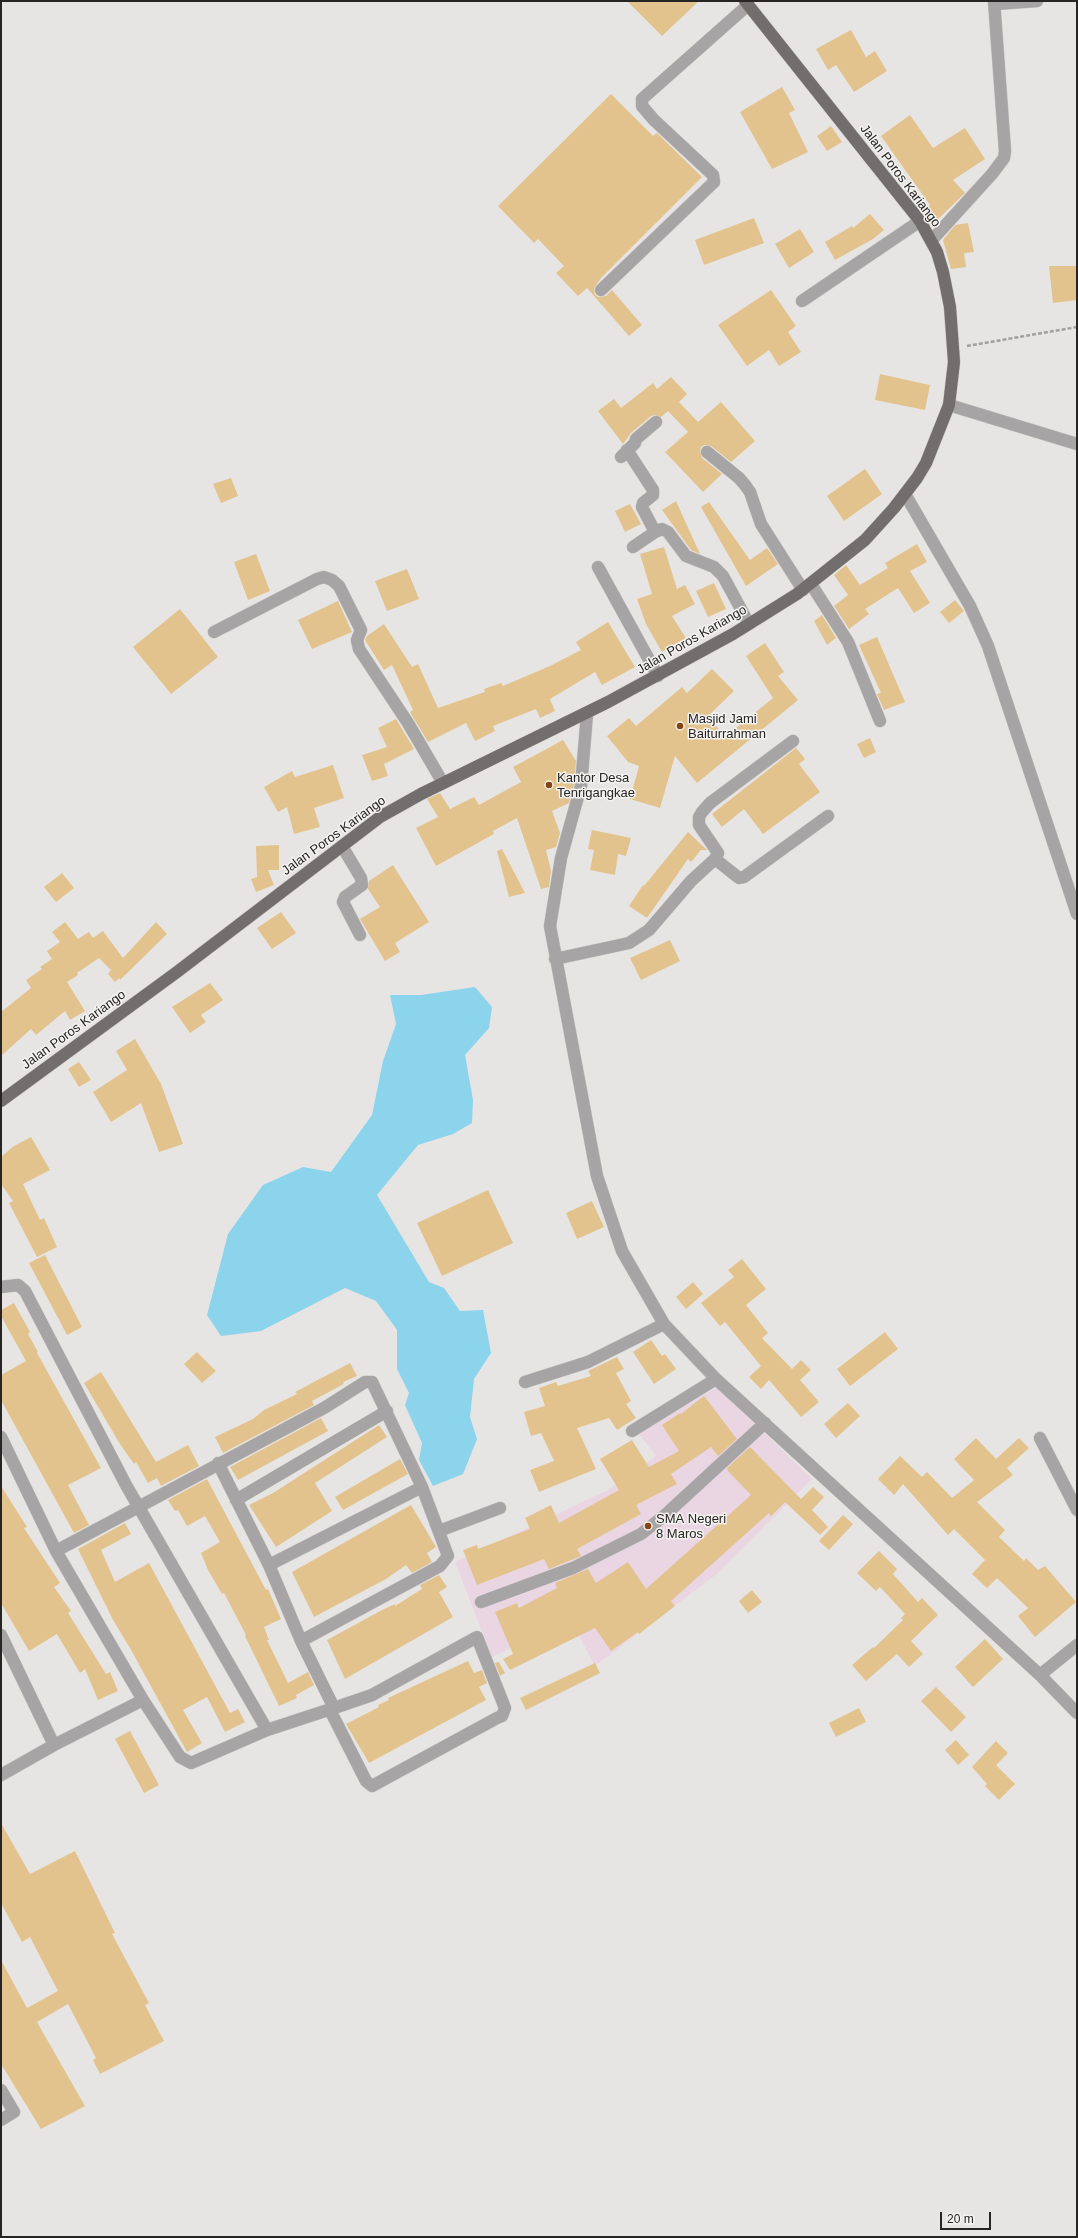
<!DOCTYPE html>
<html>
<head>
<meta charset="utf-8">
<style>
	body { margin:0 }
	#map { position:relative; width:1078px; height:2238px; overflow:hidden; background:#e7e5e3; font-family:Helvetica,sans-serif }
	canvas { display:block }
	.frame { position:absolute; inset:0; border:2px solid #262524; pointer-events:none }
	.scale { position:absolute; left:940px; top:2212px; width:51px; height:18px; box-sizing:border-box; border:2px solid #262524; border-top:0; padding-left:5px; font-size:12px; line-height:14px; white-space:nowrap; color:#262524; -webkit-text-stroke:3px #f4f3f0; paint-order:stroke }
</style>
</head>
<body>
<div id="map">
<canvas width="1078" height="2238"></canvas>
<div class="frame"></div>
<div class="scale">20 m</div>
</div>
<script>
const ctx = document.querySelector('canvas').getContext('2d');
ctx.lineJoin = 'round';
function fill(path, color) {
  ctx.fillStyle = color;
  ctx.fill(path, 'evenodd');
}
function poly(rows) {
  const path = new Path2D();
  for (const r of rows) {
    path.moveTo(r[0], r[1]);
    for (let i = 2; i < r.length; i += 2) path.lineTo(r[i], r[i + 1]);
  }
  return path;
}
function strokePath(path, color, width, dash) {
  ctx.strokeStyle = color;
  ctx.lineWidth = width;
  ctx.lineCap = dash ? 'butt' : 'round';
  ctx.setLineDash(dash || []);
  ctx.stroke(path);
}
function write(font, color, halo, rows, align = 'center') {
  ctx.font = font + ' Helvetica,sans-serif';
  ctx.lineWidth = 3;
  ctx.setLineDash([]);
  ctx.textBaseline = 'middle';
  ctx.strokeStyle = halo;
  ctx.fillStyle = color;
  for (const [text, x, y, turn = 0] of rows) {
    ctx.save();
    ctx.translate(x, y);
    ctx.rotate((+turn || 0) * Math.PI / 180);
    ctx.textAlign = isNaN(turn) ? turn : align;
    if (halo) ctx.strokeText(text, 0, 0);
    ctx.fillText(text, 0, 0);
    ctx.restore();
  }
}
fill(poly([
	[717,1387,812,1479,718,1573,595,1666,570,1619,492,1657,455,1562,608,1490,656,1456,639,1434]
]), '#ead5e3');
fill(poly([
	[475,987,492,1007,489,1028,465,1055,473,1100,472,1123,453,1134,418,1145,377,1195,429,1282,444,1288,460,1311,483,1310,491,1353,474,1379,470,1417,477,1439,463,1474,433,1486,419,1460,422,1443,405,1405,409,1393,397,1369,397,1330,376,1301,345,1288,261,1331,221,1336,207,1315,228,1234,263,1185,303,1167,331,1172,372,1115,383,1061,396,1024,390,995,421,995]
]), '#8cd3ec');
fill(poly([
	[627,1,699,1,662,36],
	[851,30,866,57,875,51,887,71,854,92,836,65,828,70,816,49],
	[782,87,795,110,789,113,808,152,772,169,740,112],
	[611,94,653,136,657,133,702,177,601,278,594,288,595,295,599,297,606,296,612,290,642,325,629,336,587,288,578,296,556,273,564,266,538,239,534,243,498,206],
	[910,115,933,148,965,128,985,159,953,180,965,193,933,224,922,212,930,205,881,136],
	[831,126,842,142,827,151,817,136],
	[870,214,884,230,873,239,835,260,825,242,852,226,853,228],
	[754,218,764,243,704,265,695,240],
	[968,223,974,252,964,253,966,267,951,269,943,240,955,225],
	[800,229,814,252,789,268,775,244],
	[1049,266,1077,266,1077,300,1053,303],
	[771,290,796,326,788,332,801,352,779,366,769,350,747,366,718,325],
	[880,374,930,385,925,410,875,400],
	[671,377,687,394,679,402,698,422,721,402,755,441,731,462,711,446,705,445,701,447,700,451,702,458,722,474,703,492,665,452,688,432,668,411,661,417,655,415,651,416,631,433,623,444,598,411,614,399,621,408,653,383,657,389],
	[865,469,882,494,844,521,827,496],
	[231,478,238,496,221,503,213,484],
	[676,501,700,554,691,550,662,510],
	[709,502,750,560,767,548,778,564,746,586,701,507],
	[630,504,641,524,625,532,615,511],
	[917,544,927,562,910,571,930,603,914,613,898,588,865,609,869,614,849,629,834,606,848,595,834,575,846,565,860,585,888,568,885,563],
	[664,547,677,589,685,585,695,604,672,616,686,638,662,652,646,624,637,599,652,594,640,554],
	[256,554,270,591,248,600,234,562],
	[407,569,419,599,387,611,375,581],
	[714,583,726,609,708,617,696,591],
	[955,600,964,611,949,623,940,612],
	[338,601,352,632,312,649,298,620],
	[180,609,218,657,171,694,133,647],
	[822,615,836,638,827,645,814,621],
	[608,622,635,667,602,685,595,672,550,699,555,711,540,718,536,709,493,726,495,731,475,741,466,723,428,742,410,712,413,710,392,665,384,670,365,640,367,636,384,624,412,667,418,664,438,708,485,692,484,689,501,683,503,686,550,666,581,650,576,642],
	[877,637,905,702,884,710,877,694,881,693,859,645],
	[765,643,784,672,778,676,798,700,697,783,675,756,660,808,630,799,639,766,628,762,607,736,629,718,636,726,682,687,687,693,712,669,734,691,708,716,725,737,773,698,746,656],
	[396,719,414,749,384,764,388,776,372,781,362,755,387,747,378,728],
	[870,738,876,752,864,758,857,744],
	[563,740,576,761,574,785,569,803,552,811,560,833,556,847,546,850,551,871,549,887,541,889,517,818,493,831,494,834,436,866,416,828,438,817,427,799,440,793,450,809,474,797,479,805,521,782,513,767],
	[796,748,805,759,799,764,820,792,763,834,744,809,722,827,712,814],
	[333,765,344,798,314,808,320,827,294,834,287,807,278,812,264,787,292,771,295,777],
	[592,830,631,838,626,856,618,854,615,875,590,870,594,850,588,849],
	[688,832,707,850,701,850,691,862,688,859,647,918,629,906,643,885,644,886],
	[279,845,279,870,268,870,274,885,256,892,251,879,257,877,256,846],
	[502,849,525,893,509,897,497,851],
	[393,865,429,922,395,943,400,952,385,961,360,919,380,907,368,889,369,881],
	[62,873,74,888,56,902,44,887],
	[281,912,296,933,272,949,257,928],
	[65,922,78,939,89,932,93,938,103,931,123,958,156,922,167,934,120,980,119,978,115,982,108,974,111,970,99,958,77,973,78,975,67,982,85,1011,70,1020,65,1011,36,1035,31,1029,1,1056,1,1012,31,988,26,980,42,969,40,967,52,959,47,951,60,942,52,932],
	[670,940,680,961,641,980,630,958],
	[210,983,223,1000,201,1015,206,1022,190,1033,172,1007],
	[135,1039,161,1084,183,1144,159,1152,141,1103,111,1122,93,1092,127,1070,116,1051],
	[79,1062,91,1080,79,1087,68,1069],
	[31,1137,50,1170,23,1184,40,1220,44,1218,57,1247,37,1257,9,1203,13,1201,1,1184,1,1157,14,1146],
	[488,1190,513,1243,442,1276,417,1223],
	[592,1201,604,1227,577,1239,566,1213],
	[45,1255,82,1327,67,1335,29,1263],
	[742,1259,766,1289,746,1305,768,1333,762,1338,792,1369,801,1360,811,1370,800,1380,819,1402,801,1417,769,1380,761,1389,749,1377,761,1366,725,1322,720,1326,701,1303,734,1277,728,1270],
	[693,1282,703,1294,686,1309,676,1297],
	[14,1303,30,1332,28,1334,38,1352,37,1353,101,1468,68,1485,89,1525,74,1533,1,1400,1,1375,26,1361,1,1316,1,1310],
	[885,1332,898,1349,850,1386,837,1369],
	[651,1340,662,1356,665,1354,676,1369,654,1384,633,1352],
	[197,1352,216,1371,202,1383,184,1364],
	[617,1357,624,1369,616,1373,631,1401,626,1404,636,1418,617,1430,609,1418,577,1428,596,1469,539,1492,530,1470,554,1461,541,1433,531,1436,524,1412,545,1406,539,1388,556,1382,558,1386,591,1376,588,1371],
	[350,1363,357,1376,343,1382,344,1384,312,1401,314,1405,223,1453,215,1437,253,1419,264,1410,297,1394,295,1392],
	[101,1372,156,1462,188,1445,199,1466,161,1486,157,1478,148,1483,136,1462,134,1464,120,1444,84,1383],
	[704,1396,737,1439,718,1456,711,1447,671,1474,677,1484,636,1505,641,1514,577,1549,581,1556,549,1569,544,1559,477,1585,463,1550,477,1545,478,1549,530,1529,525,1518,551,1505,559,1523,619,1490,600,1459,632,1440,649,1467,679,1451,662,1425,680,1413,681,1414],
	[848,1403,860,1416,836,1438,824,1424],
	[321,1418,328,1431,238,1480,230,1467],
	[379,1425,387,1437,315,1483,332,1511,276,1547,249,1505,273,1493],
	[976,1438,996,1459,1019,1438,1029,1448,1007,1468,1013,1475,977,1502,1005,1530,999,1537,1024,1561,1026,1558,1038,1570,1045,1566,1076,1602,1035,1637,1018,1616,1028,1608,997,1578,987,1588,972,1574,985,1560,954,1529,948,1535,903,1484,894,1495,878,1479,900,1456,922,1477,927,1472,952,1498,974,1480,954,1459],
	[750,1447,801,1499,813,1487,824,1497,812,1510,828,1527,820,1535,785,1502,771,1516,769,1513,671,1601,675,1606,639,1634,638,1632,611,1651,595,1628,510,1670,503,1659,513,1654,495,1612,517,1603,519,1608,557,1588,555,1583,588,1569,596,1583,628,1562,646,1589,751,1495,728,1471,727,1468],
	[400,1459,408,1474,343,1510,335,1497],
	[207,1479,266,1590,268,1589,281,1619,264,1627,269,1640,267,1640,288,1683,308,1672,314,1685,296,1695,297,1698,279,1706,245,1636,246,1635,224,1593,222,1594,208,1570,201,1553,220,1542,205,1516,187,1526,178,1510,175,1511,168,1500],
	[1,1486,27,1527,24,1528,60,1583,54,1587,71,1611,68,1613,106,1674,110,1672,118,1691,98,1700,85,1669,80,1673,57,1634,29,1651,1,1603],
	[411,1505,436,1547,427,1553,432,1562,412,1573,406,1565,386,1579,314,1617,292,1572],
	[843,1515,853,1524,829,1550,819,1541],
	[125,1523,131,1534,101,1550,115,1582,149,1563,230,1713,238,1709,245,1722,225,1732,207,1697,183,1710,202,1743,187,1752,130,1648,113,1620,78,1549],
	[879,1551,897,1569,893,1574,918,1602,922,1598,938,1615,911,1641,923,1654,909,1667,897,1654,866,1681,852,1665,873,1647,874,1648,903,1620,901,1618,905,1614,880,1587,876,1591,857,1573],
	[439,1575,447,1587,439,1592,453,1617,345,1679,327,1640,382,1610,395,1604,395,1606,422,1589,420,1585],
	[752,1590,762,1602,748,1613,739,1601],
	[985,1639,1003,1659,973,1687,955,1667],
	[468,1661,474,1673,482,1670,487,1683,479,1687,486,1700,369,1763,346,1724,379,1707,378,1705,389,1700,388,1698],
	[499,1662,505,1673,500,1676,495,1663],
	[595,1663,600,1673,526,1710,520,1698],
	[936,1687,966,1717,951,1732,921,1701],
	[859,1708,866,1722,836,1737,829,1723],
	[130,1731,159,1785,144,1793,115,1739],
	[956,1740,969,1755,958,1765,945,1750],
	[996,1741,1008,1753,996,1765,1015,1784,999,1800,985,1786,987,1784,972,1767],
	[1,1823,30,1874,75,1851,115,1933,112,1934,149,2003,145,2005,164,2041,100,2074,93,2060,96,2058,68,2004,37,2022,85,2106,41,2129,1,2064,1,1960,27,2008,58,1991,30,1937,22,1942,1,1903]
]), '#e3c38d');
const minor = poly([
	[995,4,1037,1],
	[932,240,992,174,1004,158,1005,151,994,1],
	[601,290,714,182,713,175,654,120,642,106,642,99,748,5],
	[802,301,920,221],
	[949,405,1077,444],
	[627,450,653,490,653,495,643,503,642,507,655,532],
	[707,452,739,478,745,485,750,492,761,524,803,590],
	[621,457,635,443,636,439,656,422],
	[905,494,970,606,988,646,1077,914],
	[633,547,655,532,662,529,668,532,686,556,714,567,723,576,749,624],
	[598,567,658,676],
	[811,584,848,642,880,721],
	[214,632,317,579,324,577,332,580,339,586,361,630,357,640,359,649,408,723,443,783],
	[587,714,581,786,561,858,550,926,597,1176,622,1251,664,1324,716,1379,1040,1675,1077,1713],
	[342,846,361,878,362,885,345,897,343,902,360,935],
	[715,859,739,878,744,877,828,816],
	[555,959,629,943,649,930,691,881,715,859,718,853,699,825,699,817,702,812,710,803,793,741],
	[1,1287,18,1285,25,1291,126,1485,267,1730],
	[525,1382,588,1362,664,1324],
	[632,1431,716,1379],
	[1,1437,56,1551],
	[1040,1438,1077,1510],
	[236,1500,387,1411],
	[439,1531,500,1508],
	[269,1565,422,1487],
	[481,1602,573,1568,641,1534,664,1516,765,1423],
	[1,1635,54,1745,143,1700,180,1757,191,1763,267,1730,334,1708,301,1641,269,1565,218,1463],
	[1040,1675,1077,1645],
	[143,1700,56,1551,324,1408,365,1382,372,1382,422,1487,448,1556,440,1566,301,1641],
	[330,1710,366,1781,372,1786,497,1718,502,1716,505,1708,477,1637,372,1695,334,1708],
	[1,1775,54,1745],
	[1,2090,14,2112,1,2120]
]);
const major = poly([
	[1,1101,177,972,380,817,421,794,608,702,733,634,797,594,865,540,894,508,917,478,926,463,949,405,954,362,950,307,943,272,937,252,920,221,745,1]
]);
strokePath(minor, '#c4c2c1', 13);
strokePath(major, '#c4c2c1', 13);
strokePath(poly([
	[967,346,1077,327]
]), '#a1a09e', 2.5, [4, 2]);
strokePath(minor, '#a6a4a4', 12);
strokePath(major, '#716e6d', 12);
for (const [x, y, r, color] of [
	[680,726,4,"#864413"],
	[549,785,4,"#864413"],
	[648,1526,4,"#864413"]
]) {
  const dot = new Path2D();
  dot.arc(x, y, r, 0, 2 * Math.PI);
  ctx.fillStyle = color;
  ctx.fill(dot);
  strokePath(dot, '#f4f3f0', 1.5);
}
write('13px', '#262524', '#f4f3f0', [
	["Jalan Poros Kariango",900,176,53],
	["Jalan Poros Kariango",692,640,-30],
	["Jalan Poros Kariango",334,836,-36],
	["Jalan Poros Kariango",74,1030,-36]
]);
write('13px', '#262524', '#f4f3f0', [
	["Masjid Jami",688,719],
	["Baiturrahman",688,734],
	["Kantor Desa",557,778],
	["Tenrigangkae",557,793],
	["SMA Negeri",656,1519],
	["8 Maros",656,1534]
], 'left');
</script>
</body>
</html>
